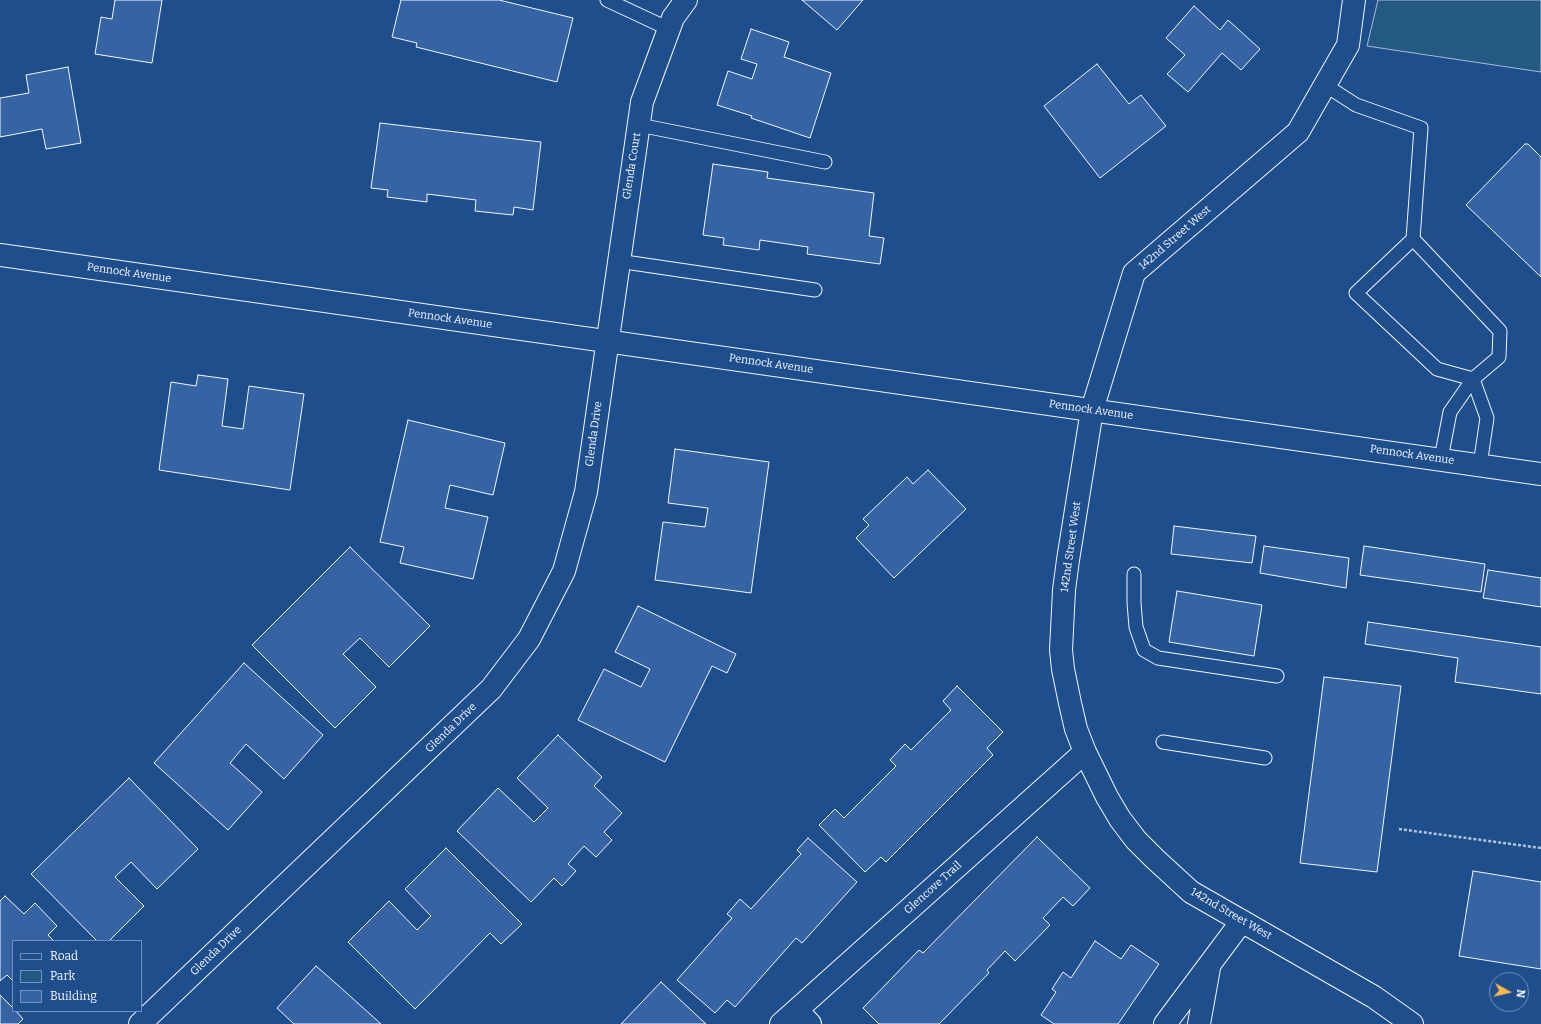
<!DOCTYPE html>
<html>
<head>
<meta charset="utf-8">
<style>
	body { margin:0 }
	#map { position:relative; width:1541px; height:1024px; overflow:hidden; background:#1f4e8c; font-family:Bitter,serif }
	canvas { display:block }
	.legend { position:absolute; left:12px; top:940px; width:130px; height:72px; box-sizing:border-box; background:#1f4e8c; border:1px solid #7391ba; margin:0; padding:5px 7px; list-style:none; font-size:12px; color:#f2f6ff }
	.legend li { display:flex; align-items:center; gap:8px; height:20px }
	.legend b { width:20px; border:1px solid #7391ba }
	.north { position:absolute; left:1489px; top:972px; width:40px; height:40px; box-sizing:border-box; background:#1f4e8c; border:1px solid #7391ba; border-radius:50%; rotate:98deg; font-size:11px; font-weight:700; line-height:16px; text-align:center; color:#f2f6ff }
	.north::after { content:''; display:block; margin:auto; width:14px; height:18px; background:#ffb74d; clip-path:polygon(50% 0,100% 100%,50% 72%,0 100%) }
</style>
</head>
<body>
<div id="map">
<canvas width="1541" height="1024"></canvas>
<ul class="legend">
<li><b style="height:5px;background:#1f4e8c"></b>Road</li>
<li><b style="height:11px;background:#245a82"></b>Park</li>
<li><b style="height:11px;background:#3563a3"></b>Building</li>
</ul>
<div class="north">N</div>
</div>
<script>
const ctx = document.querySelector('canvas').getContext('2d');
ctx.lineJoin = 'round';
function fill(path, color) {
  ctx.fillStyle = color;
  ctx.fill(path, 'evenodd');
}
function poly(rows) {
  const path = new Path2D();
  for (const r of rows) {
    path.moveTo(r[0], r[1]);
    for (let i = 2; i < r.length; i += 2) path.lineTo(r[i], r[i + 1]);
  }
  return path;
}
function strokePath(path, color, width, dash) {
  ctx.strokeStyle = color;
  ctx.lineWidth = width;
  ctx.lineCap = dash ? 'butt' : 'round';
  ctx.setLineDash(dash || []);
  ctx.stroke(path);
}
function write(font, color, halo, rows, align = 'center') {
  ctx.font = font + ' Bitter,serif';
  ctx.lineWidth = 3;
  ctx.setLineDash([]);
  ctx.textBaseline = 'middle';
  ctx.strokeStyle = halo;
  ctx.fillStyle = color;
  for (const [text, x, y, turn = 0] of rows) {
    ctx.save();
    ctx.translate(x, y);
    ctx.rotate((+turn || 0) * Math.PI / 180);
    ctx.textAlign = isNaN(turn) ? turn : align;
    if (halo) ctx.strokeText(text, 0, 0);
    ctx.fillText(text, 0, 0);
    ctx.restore();
  }
}
const green = poly([
	[1378,0,1541,0,1541,72,1367,46,1378,0]
]);
fill(green, '#245a82');
strokePath(green, '#a8bbd7', 1);
const building = poly([
	[115,0,162,0,152,63,95,54,101,17,112,19,115,0],
	[401,0,499,0,573,18,557,82,416,47,417,43,392,37,401,0],
	[802,0,863,0,837,30,802,0],
	[1194,6,1220,30,1228,20,1260,49,1241,70,1222,53,1188,92,1167,74,1185,55,1166,38,1194,6],
	[751,29,789,42,784,57,831,73,810,138,751,118,752,116,717,105,728,71,752,79,757,64,741,59,751,29],
	[1097,64,1129,104,1141,95,1166,126,1100,178,1044,106,1097,64],
	[68,67,81,143,46,149,42,129,0,137,0,98,29,93,26,75,68,67],
	[380,123,541,142,533,210,514,207,513,215,475,211,476,200,427,194,427,202,387,197,388,190,371,188,380,123],
	[1525,144,1528,144,1541,157,1541,277,1466,205,1525,144],
	[713,164,768,172,767,178,874,193,869,236,884,238,880,264,807,254,808,247,760,240,759,250,723,245,724,238,703,235,713,164],
	[198,375,228,379,222,426,243,429,249,386,304,394,290,490,159,470,171,382,196,386,198,375],
	[408,420,505,443,493,495,450,485,445,508,488,517,473,579,400,563,404,547,380,542,408,420],
	[675,449,769,462,751,593,655,580,663,522,705,527,708,508,668,503,675,449],
	[928,470,966,509,894,578,856,538,869,525,863,519,907,477,913,484,928,470],
	[1174,526,1256,536,1252,563,1171,554,1174,526],
	[1264,546,1349,558,1346,588,1260,573,1264,546],
	[1364,546,1485,564,1481,592,1360,575,1364,546],
	[350,547,430,626,389,667,360,638,343,654,376,687,335,728,252,645,350,547],
	[1488,570,1541,578,1541,607,1483,598,1488,570],
	[1177,591,1262,605,1254,656,1169,642,1177,591],
	[638,606,736,654,727,673,712,666,665,762,578,720,604,669,641,687,650,669,615,652,638,606],
	[1368,622,1541,647,1541,694,1455,682,1458,658,1365,644,1368,622],
	[244,663,323,735,284,779,246,744,230,763,262,792,228,830,154,763,244,663],
	[1324,677,1401,686,1377,872,1300,863,1324,677],
	[957,686,1003,732,987,748,993,755,886,862,881,857,865,872,819,825,835,809,844,818,896,766,890,760,905,744,911,750,951,710,943,701,957,686],
	[558,735,602,777,594,786,622,813,604,832,612,840,596,857,584,846,568,864,576,871,562,886,554,878,531,902,457,831,498,788,534,822,548,808,517,778,558,735],
	[129,778,198,849,157,889,131,862,115,877,144,906,109,941,97,941,31,874,129,778],
	[1037,837,1090,888,1073,906,1063,897,1043,918,1050,925,1015,961,1005,951,987,970,989,973,939,1024,879,1024,863,1008,919,950,923,953,1037,837],
	[808,838,857,882,802,943,796,938,735,1007,727,1000,715,1013,677,980,732,918,727,914,740,899,751,909,801,854,797,850,808,838],
	[446,848,522,924,501,944,490,933,415,1009,348,942,389,901,417,930,431,916,405,889,446,848],
	[1473,871,1541,882,1541,969,1459,956,1473,871],
	[5,896,24,914,35,903,57,926,48,935,54,941,13,941,13,981,7,975,0,981,0,901,5,896],
	[1095,941,1121,959,1131,945,1159,964,1118,1024,1054,1024,1041,1015,1056,992,1052,989,1063,972,1071,978,1095,941],
	[316,966,340,987,381,1024,294,1024,277,1008,316,966],
	[661,982,706,1024,621,1024,661,982],
	[0,995,13,1008,13,1011,16,1011,23,1019,18,1024,0,1024,0,995]
]);
fill(building, '#3563a3');
strokePath(building, '#f2f6ff', 1);
const service = poly([
	[607,0,669,29],
	[1325,85,1356,105,1421,128,1413,239,1500,331,1499,357,1473,379,1450,412,1441,459],
	[639,125,825,162],
	[1413,239,1356,293,1437,369,1473,379],
	[618,261,815,290],
	[1473,379,1487,418,1480,465],
	[1134,574,1134,603,1136,627,1144,650,1158,658,1277,676],
	[1163,742,1265,758]
]);
const minor = poly([
	[1354,0,1348,45,1298,132,1134,273,1092,410,1068,560,1064,590,1061,650,1063,669,1070,703,1076,729,1085,752,1107,797,1120,819,1136,840,1155,859,1191,892,1374,997,1412,1024],
	[797,1010,810,1024],
	[140,1024,491,689,529,639,564,571,586,492,642,102,673,18,686,0],
	[781,1024,1085,752],
	[1165,1024,1242,921],
	[1199,1024,1209,968]
]);
const tertiary = poly([
	[0,255,1541,474]
]);
strokePath(service, '#f2f6ff', 15);
strokePath(minor, '#f2f6ff', 24);
strokePath(tertiary, '#f2f6ff', 24);
strokePath(poly([
	[1399,829,1541,848]
]), '#b3c4dc', 2.5, [3, 2]);
strokePath(service, '#1f4e8c', 13);
strokePath(minor, '#1f4e8c', 22);
strokePath(tertiary, '#1f4e8c', 22);
write('11px', '#f2f6ff', '#1f4e8c', [
	["Glenda Court",632,166,-81],
	["142nd Street West",1175,238,-41],
	["Pennock Avenue",129,273,8],
	["Pennock Avenue",450,319,8],
	["Pennock Avenue",771,364,8],
	["Pennock Avenue",1091,410,8],
	["Glenda Drive",594,434,-82],
	["Pennock Avenue",1412,455,8],
	["142nd Street West",1071,547,-82],
	["Glenda Drive",451,728,-44],
	["Glencove Trail",933,888,-42],
	["142nd Street West",1231,914,30],
	["Glenda Drive",216,951,-44]
]);
</script>
</body>
</html>
